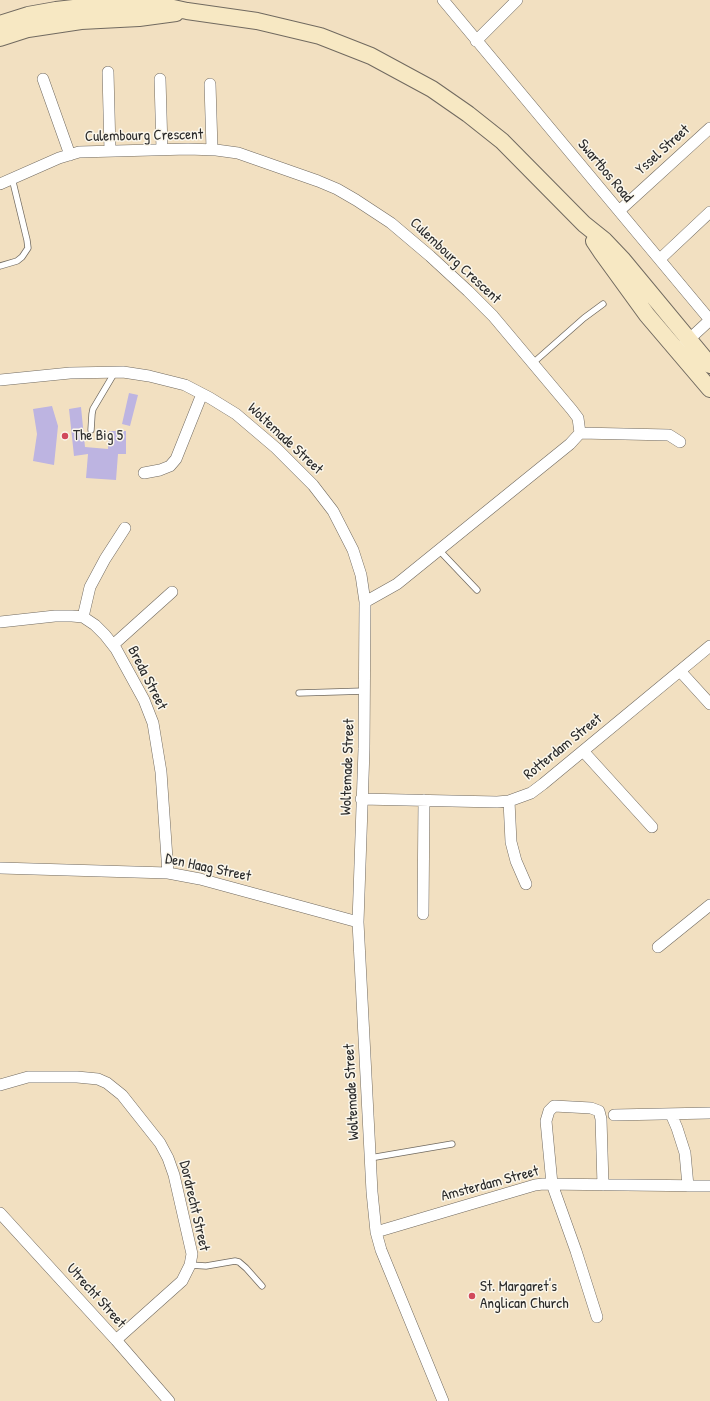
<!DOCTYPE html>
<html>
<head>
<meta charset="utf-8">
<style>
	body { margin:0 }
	canvas { display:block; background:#f2e0c1 }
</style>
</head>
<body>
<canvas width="710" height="1401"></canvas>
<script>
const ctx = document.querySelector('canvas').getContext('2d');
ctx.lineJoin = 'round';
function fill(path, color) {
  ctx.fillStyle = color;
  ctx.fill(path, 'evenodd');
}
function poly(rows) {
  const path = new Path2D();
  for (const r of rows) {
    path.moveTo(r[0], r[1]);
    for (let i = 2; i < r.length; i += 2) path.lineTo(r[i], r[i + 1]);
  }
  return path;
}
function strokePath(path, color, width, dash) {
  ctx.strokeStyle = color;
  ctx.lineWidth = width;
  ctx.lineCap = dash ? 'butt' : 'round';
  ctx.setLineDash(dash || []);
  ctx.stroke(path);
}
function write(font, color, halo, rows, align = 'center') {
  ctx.font = font + ' "Patrick Hand",sans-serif';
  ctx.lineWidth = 3;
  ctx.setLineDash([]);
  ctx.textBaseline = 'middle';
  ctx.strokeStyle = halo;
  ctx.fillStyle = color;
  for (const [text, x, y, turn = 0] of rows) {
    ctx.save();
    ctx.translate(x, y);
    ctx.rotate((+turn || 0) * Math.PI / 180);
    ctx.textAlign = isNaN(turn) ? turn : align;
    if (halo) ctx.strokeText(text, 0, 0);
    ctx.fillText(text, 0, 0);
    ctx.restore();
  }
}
fill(poly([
	[129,393,138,395,130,426,122,424],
	[52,406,58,426,54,465,33,461,37,434,33,409],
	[81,407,85,447,108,449,109,431,126,431,126,454,118,454,116,480,86,478,88,454,74,456,69,409]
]), '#bdb4e1');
const lane = poly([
	[0,266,17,261,22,257,28,248,27,240,12,178],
	[533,363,584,318,603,304],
	[91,430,92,414,93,409,115,372],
	[439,550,477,590],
	[299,693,365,691],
	[370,1158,452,1144],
	[190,1265,206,1266,235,1261,239,1262,246,1268,262,1286]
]);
const street = poly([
	[443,0,710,320],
	[476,41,517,0],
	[108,72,110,151],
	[43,79,70,155],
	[160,79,162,149],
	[210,84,212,149],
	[0,184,59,158,79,152,188,149,216,150,238,153,318,181,337,189,356,200,391,223,430,256,468,291,493,316,572,410,578,418,580,433,570,444,397,584,365,602],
	[619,211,710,128],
	[660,259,710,212],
	[684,344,710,320],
	[0,380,70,373,123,372,149,376,185,385,210,398,236,414,276,448,313,485,333,511,353,550,361,575,365,602,364,749,358,922,372,1192,376,1232,381,1250,443,1401],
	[580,433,669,435,680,442],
	[144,473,160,470,170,466,176,459,202,394],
	[83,617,90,587,105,559,125,528],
	[0,622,55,616,72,616,83,617,95,625,105,635,116,649,144,700,153,723,161,772,168,873],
	[113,645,172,592],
	[680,671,710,704],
	[583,751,652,827],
	[361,799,497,802,509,801,531,793,543,784,710,646],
	[509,801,511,842,516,861,526,884],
	[0,868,168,873,200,879,358,922],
	[423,914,424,800],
	[658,947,710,905],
	[0,1085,28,1077,77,1077,98,1079,107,1083,122,1095,160,1143,168,1158,174,1175,192,1254,190,1265,182,1281,116,1340],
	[671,1114,677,1128,685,1153,688,1186],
	[614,1115,710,1113],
	[0,1213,116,1340,169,1401],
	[376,1232,535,1185,543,1184,710,1186],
	[597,1317,576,1251,552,1184,546,1121,549,1111,554,1106,591,1108,599,1111,601,1119,603,1185]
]);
const secondary = poly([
	[0,24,28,15,56,10,99,5,138,3,164,6,187,11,257,21,320,36,371,56,432,89,468,114,502,141,584,224,604,240,623,260,710,365],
	[0,38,28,29,81,21,139,18,176,13],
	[594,241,602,253,647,315,710,389]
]);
strokePath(lane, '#716a60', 7);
strokePath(street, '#716a60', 12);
strokePath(secondary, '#716a60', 18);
strokePath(lane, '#fff', 5.5);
strokePath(street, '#fff', 11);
strokePath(secondary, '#f7e8c3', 16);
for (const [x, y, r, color] of [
	[65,436,4,"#d1495b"],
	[472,1296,4,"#d1495b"]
]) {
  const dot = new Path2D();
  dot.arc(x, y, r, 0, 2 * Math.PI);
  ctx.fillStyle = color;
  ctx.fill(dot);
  strokePath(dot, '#fbf7ec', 1.5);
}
write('15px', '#2b2b2b', '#fbf7ec', [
	["Culembourg Crescent",144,136,-1],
	["Yssel Street",663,150,-42],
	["Swartbos Road",605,171,50],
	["Culembourg Crescent",455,261,43],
	["Woltemade Street",285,439,43],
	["Breda Street",147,678,63],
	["Rotterdam Street",563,747,-39],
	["Woltemade Street",348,767,-88],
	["Den Haag Street",208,868,12],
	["Woltemade Street",352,1092,-93],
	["Amsterdam Street",490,1184,-15],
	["Dordrecht Street",194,1206,77],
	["Utrecht Street",96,1296,48]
]);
write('15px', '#2b2b2b', '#fbf7ec', [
	["The Big 5",73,436],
	["St. Margaret's",480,1287],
	["Anglican Church",480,1304]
], 'left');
</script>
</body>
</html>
